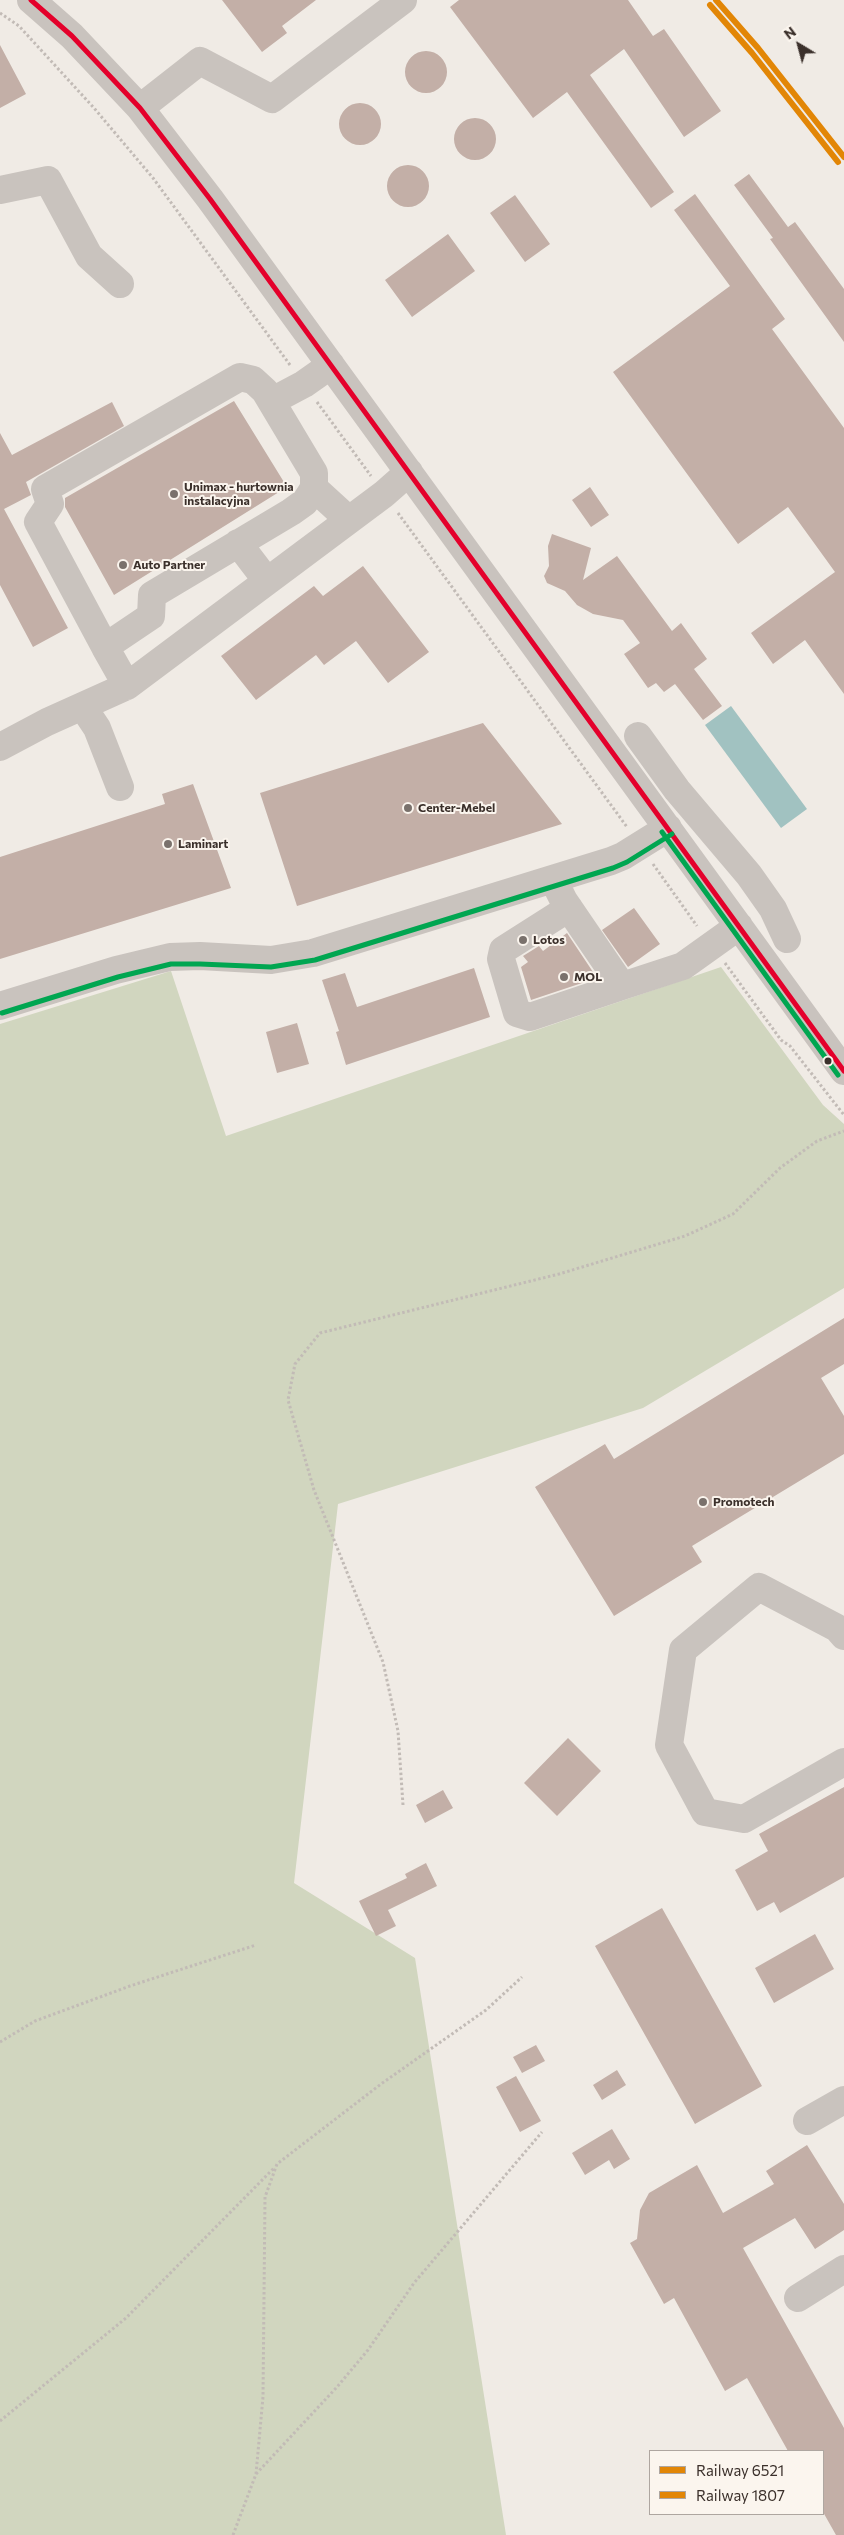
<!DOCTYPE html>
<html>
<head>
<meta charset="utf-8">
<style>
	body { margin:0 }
	#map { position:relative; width:844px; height:2535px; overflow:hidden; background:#f0ebe5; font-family:Commissioner,sans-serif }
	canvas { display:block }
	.legend { position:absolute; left:649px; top:2450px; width:175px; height:65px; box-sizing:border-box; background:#fbf5ee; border:1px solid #aea6a0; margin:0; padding:6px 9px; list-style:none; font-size:15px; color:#3b302b }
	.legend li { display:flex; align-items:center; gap:10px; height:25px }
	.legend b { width:25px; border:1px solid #aea6a0 }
	.north { position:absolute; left:774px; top:20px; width:50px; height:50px; -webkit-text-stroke:4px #fbf5ee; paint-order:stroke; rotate:323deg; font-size:14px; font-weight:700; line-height:20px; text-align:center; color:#3b302b }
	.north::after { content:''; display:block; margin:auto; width:18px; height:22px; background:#3b302b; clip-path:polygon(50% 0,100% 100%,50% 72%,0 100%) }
</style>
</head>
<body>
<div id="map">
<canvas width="844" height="2535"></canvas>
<ul class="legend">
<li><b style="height:6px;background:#e28606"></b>Railway 6521</li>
<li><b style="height:6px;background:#e28606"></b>Railway 1807</li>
</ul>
<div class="north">N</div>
</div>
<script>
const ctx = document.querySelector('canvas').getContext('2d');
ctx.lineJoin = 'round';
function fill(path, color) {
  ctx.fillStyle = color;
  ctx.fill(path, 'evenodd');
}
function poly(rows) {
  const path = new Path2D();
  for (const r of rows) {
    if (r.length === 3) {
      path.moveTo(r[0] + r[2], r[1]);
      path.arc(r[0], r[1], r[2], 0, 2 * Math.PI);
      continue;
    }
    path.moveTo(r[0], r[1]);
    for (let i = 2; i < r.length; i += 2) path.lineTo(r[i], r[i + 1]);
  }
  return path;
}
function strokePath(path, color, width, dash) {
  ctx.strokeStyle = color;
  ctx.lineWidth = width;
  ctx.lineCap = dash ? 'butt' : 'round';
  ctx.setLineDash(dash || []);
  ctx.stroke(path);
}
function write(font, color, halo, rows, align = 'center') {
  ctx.font = font + ' Commissioner,sans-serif';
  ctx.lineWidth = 4;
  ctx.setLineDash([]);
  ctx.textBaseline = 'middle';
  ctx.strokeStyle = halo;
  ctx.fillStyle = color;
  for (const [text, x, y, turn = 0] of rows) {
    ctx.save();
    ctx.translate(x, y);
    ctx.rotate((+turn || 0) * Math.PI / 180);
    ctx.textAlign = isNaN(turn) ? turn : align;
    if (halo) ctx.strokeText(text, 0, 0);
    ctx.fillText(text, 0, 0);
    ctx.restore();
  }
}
fill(poly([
	[721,967,823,1105,844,1124,844,1288,643,1408,338,1504,294,1883,415,1958,506,2535,0,2535,0,1024,171,971,226,1136]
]), '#d1d6bf');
fill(poly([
	[731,706,807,809,781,828,705,725]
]), '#a1c2c1');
fill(poly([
	[222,0,316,0,282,26,287,33,262,52],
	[459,0,628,0,653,36,664,29,721,111,684,137,624,49,590,75,674,192,651,208,567,92,533,118,450,7],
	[0,45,26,94,0,108],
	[426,72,21],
	[360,124,21],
	[475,139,21],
	[408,186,21],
	[749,174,788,227,795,222,844,289,844,342,770,239,773,238,734,185],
	[695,194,785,319,772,329,844,428,844,694,805,640,773,664,751,633,835,572,788,507,738,544,613,372,730,286,674,210],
	[515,195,550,244,525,262,490,213],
	[448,234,475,271,412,317,385,280],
	[234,401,287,487,114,595,65,507,65,498],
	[112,402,124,426,26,482,31,495,4,509,68,628,33,647,0,585,0,433,12,455],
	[590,487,609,515,591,527,572,500],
	[552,534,591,548,583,580,617,556,672,631,681,623,707,659,694,669,722,706,703,720,675,684,664,692,656,683,648,688,624,654,640,643,623,620,593,614,577,605,565,591,547,583,544,576,549,566,548,546],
	[363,566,429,652,388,683,356,641,324,665,316,655,256,700,221,656,314,586,323,596],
	[483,723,562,824,297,906,260,793],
	[193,784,231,888,0,959,0,857,165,804,162,794],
	[634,908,660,944,628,967,602,930],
	[567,933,597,978,531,1000,521,967,528,962,523,956,539,946,543,951],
	[474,968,490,1017,346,1065,336,1032,339,1031,322,980,345,973,357,1007],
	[297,1023,309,1064,277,1073,266,1032],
	[844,1318,844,1364,821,1378,844,1416,844,1454,692,1546,702,1562,614,1616,535,1487,605,1444,614,1459],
	[568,1738,601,1771,557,1816,524,1783],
	[844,1787,844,1877,780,1913,774,1902,757,1911,735,1870,768,1851,759,1834],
	[443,1790,453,1808,425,1823,416,1805],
	[426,1863,437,1886,388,1910,396,1926,376,1936,359,1901,407,1878,405,1874],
	[662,1908,762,2086,695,2124,595,1946],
	[815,1934,834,1969,774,2003,755,1968],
	[536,2045,545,2061,522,2073,513,2057],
	[617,2070,626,2085,602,2100,593,2085],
	[516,2076,541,2121,520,2132,496,2087],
	[612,2129,630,2159,614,2169,609,2160,585,2175,572,2153],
	[807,2145,844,2204,844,2230,815,2249,795,2218,743,2248,844,2428,844,2535,836,2535,823,2512,823,2451,788,2451,747,2378,725,2391,674,2298,664,2304,630,2243,637,2239,640,2210,649,2193,697,2165,723,2213,774,2184,766,2171]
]), '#c3afa7');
strokePath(poly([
	[0,13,19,26,94,108,153,178,290,365],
	[317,402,371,476],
	[398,513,627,827],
	[653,864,697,926],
	[725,963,781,1040,790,1046,844,1115],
	[403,1805,398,1731,383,1662,314,1490,288,1400,295,1364,320,1333,559,1274,685,1236,733,1214,780,1168,817,1141,844,1131],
	[0,2042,35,2021,130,1986,256,1945],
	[0,2421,126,2318,275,2167],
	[256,2474,337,2387,368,2350,414,2283,542,2132],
	[233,2535,256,2474,263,2397,265,2197,277,2164,381,2084,486,2010,522,1977]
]), '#c2bbb6', 3, [2.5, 2.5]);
strokePath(poly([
	[31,0,72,36,140,108,210,199,844,1071],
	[140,108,200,61,272,99,403,0],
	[0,190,48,180,89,256,120,284],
	[272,401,304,384,331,365],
	[314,488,349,520],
	[238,543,267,581],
	[105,647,38,522,50,504,45,489,240,377,253,380,265,391,314,473,314,488,305,502,291,512,152,595,151,616,105,647,127,686],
	[83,707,97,728,120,787],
	[638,736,677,790,749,875,773,909,787,939],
	[0,747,47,722,127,686,384,494,409,472],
	[553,879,564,901,622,986,683,966,739,926],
	[569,908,503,950,501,959,517,1013,530,1017,622,986],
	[0,1006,116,970,170,957,200,956,271,960,313,953,611,861,623,856,668,828],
	[844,1636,837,1628,759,1587,683,1650,669,1745,705,1812,744,1819,844,1762],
	[807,2121,844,2100],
	[798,2298,844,2269]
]), '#c9c3be', 28);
strokePath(poly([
	[31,0,72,36,140,108,210,199,844,1071]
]), '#e4002b', 5);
strokePath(poly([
	[662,832,838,1075],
	[2,1013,118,977,171,964,200,964,271,967,315,960,613,868,627,862,672,834]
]), '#00a651', 5);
strokePath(poly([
	[716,0,758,48,844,157]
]), '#e28606', 6);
strokePath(poly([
	[710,5,752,53,838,162]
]), '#e28606', 6);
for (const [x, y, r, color] of [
	[174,494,5,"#7a716c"],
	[123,565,5,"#7a716c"],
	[408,808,5,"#7a716c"],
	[168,844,5,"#7a716c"],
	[523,940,5,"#7a716c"],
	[564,977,5,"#7a716c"],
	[828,1061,4.5,"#3b302b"],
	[703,1502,5,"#7a716c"]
]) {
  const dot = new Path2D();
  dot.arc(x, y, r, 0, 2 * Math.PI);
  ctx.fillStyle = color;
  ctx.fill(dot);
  strokePath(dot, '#fbf5ee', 2);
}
write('bold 12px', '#3b302b', '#fbf5ee', [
	["Unimax - hurtownia",184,487],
	["instalacyjna",184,501],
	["Auto Partner",133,565],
	["Center-Mebel",418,808],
	["Laminart",178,844],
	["Lotos",533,940],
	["MOL",574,977],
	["Promotech",713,1502]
], 'left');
</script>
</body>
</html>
